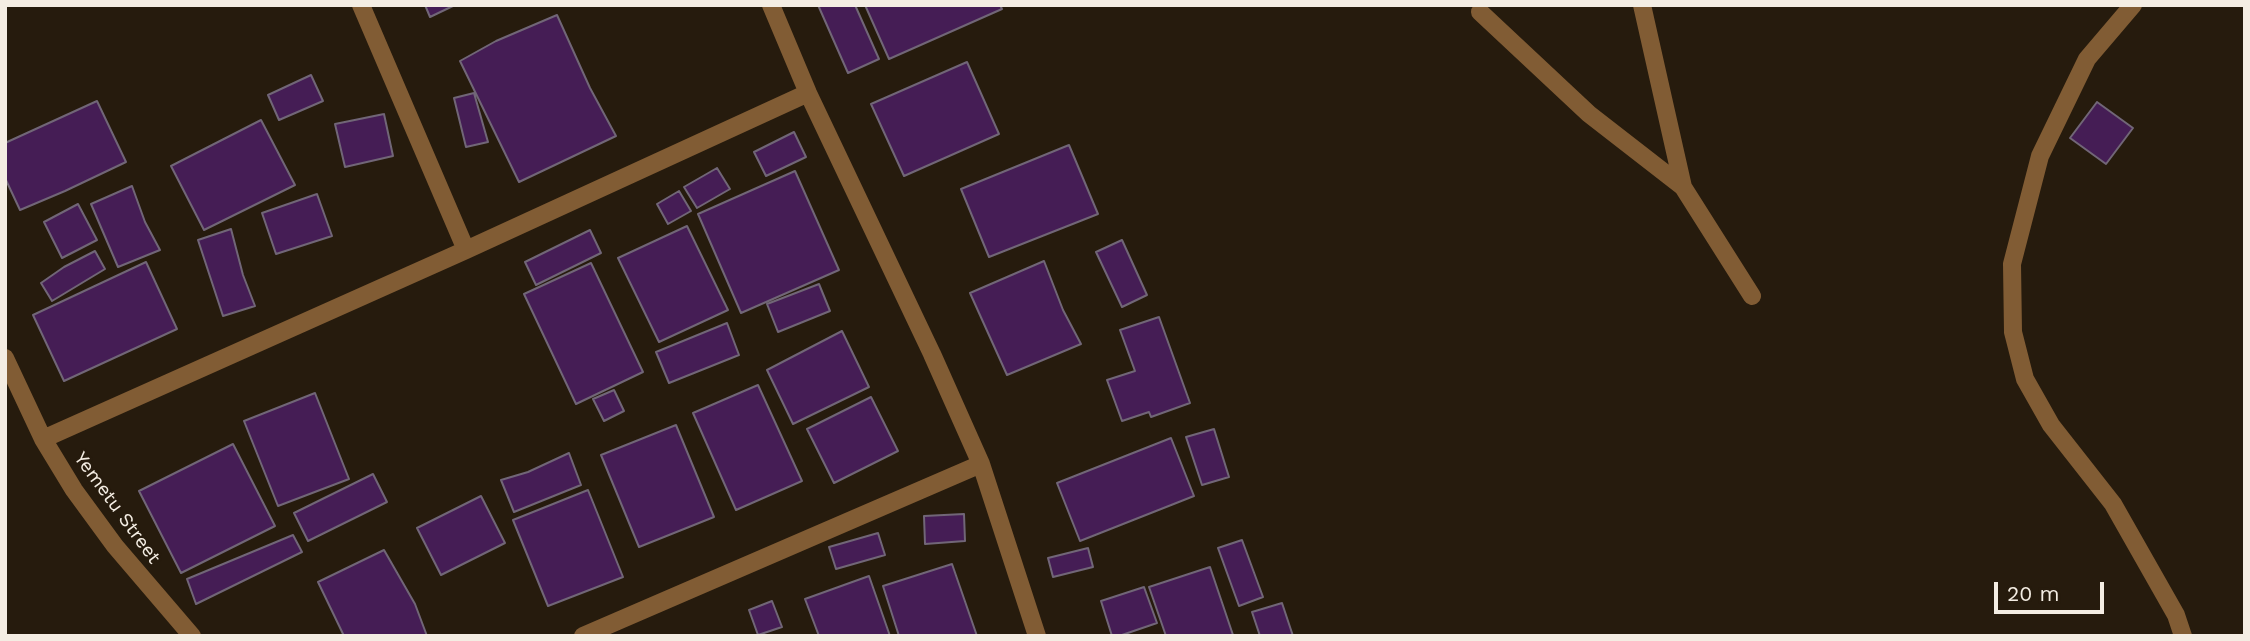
<!DOCTYPE html>
<html>
<head>
<meta charset="utf-8">
<style>
	body { margin:0 }
	#map { position:relative; width:2250px; height:641px; overflow:hidden; background:#261b0d; font-family:"Work Sans",sans-serif }
	canvas { display:block }
	.frame { position:absolute; inset:0; border:7px solid #f4ede3; pointer-events:none }
	.scale { position:absolute; left:1994px; top:582px; width:110px; height:32px; box-sizing:border-box; border:4px solid #f4ede3; border-top:0; padding-left:9px; font-size:21px; line-height:24px; white-space:nowrap; color:#f4ede3; -webkit-text-stroke:5px #261b0d; paint-order:stroke }
</style>
</head>
<body>
<div id="map">
<canvas width="2250" height="641"></canvas>
<div class="frame"></div>
<div class="scale">20 m</div>
</div>
<script>
const ctx = document.querySelector('canvas').getContext('2d');
ctx.lineJoin = 'round';
function fill(path, color) {
  ctx.fillStyle = color;
  ctx.fill(path, 'evenodd');
}
function poly(rows) {
  const path = new Path2D();
  for (const r of rows) {
    path.moveTo(r[0], r[1]);
    for (let i = 2; i < r.length; i += 2) path.lineTo(r[i], r[i + 1]);
  }
  return path;
}
function strokePath(path, color, width, dash) {
  ctx.strokeStyle = color;
  ctx.lineWidth = width;
  ctx.lineCap = dash ? 'butt' : 'round';
  ctx.setLineDash(dash || []);
  ctx.stroke(path);
}
function write(font, color, halo, rows, align = 'center') {
  ctx.font = font + ' "Work Sans",sans-serif';
  ctx.lineWidth = 5;
  ctx.setLineDash([]);
  ctx.textBaseline = 'middle';
  ctx.strokeStyle = halo;
  ctx.fillStyle = color;
  for (const [text, x, y, turn = 0] of rows) {
    ctx.save();
    ctx.translate(x, y);
    ctx.rotate((+turn || 0) * Math.PI / 180);
    ctx.textAlign = isNaN(turn) ? turn : align;
    if (halo) ctx.strokeText(text, 0, 0);
    ctx.fillText(text, 0, 0);
    ctx.restore();
  }
}
const building = poly([
	[425,5,455,5,430,17,425,5],
	[818,5,855,5,879,59,848,73,818,5],
	[865,5,1000,5,1002,9,889,59,865,5],
	[557,15,590,88,616,136,519,182,460,61,496,41,557,15],
	[967,62,999,134,904,176,871,104,967,62],
	[311,75,323,101,279,120,268,95,311,75],
	[474,93,488,142,466,147,454,98,474,93],
	[97,101,126,162,65,191,20,210,5,178,5,143,97,101],
	[2097,102,2133,128,2106,164,2070,138,2097,102],
	[384,114,393,156,345,167,335,124,384,114],
	[261,120,295,185,204,230,171,166,261,120],
	[794,132,806,157,766,176,754,152,794,132],
	[1069,145,1098,214,989,257,961,189,1069,145],
	[717,168,730,189,697,208,684,187,717,168],
	[795,171,839,270,741,313,698,214,795,171],
	[132,186,145,222,160,250,118,267,91,204,132,186],
	[679,191,691,211,668,224,657,204,679,191],
	[317,194,332,236,276,254,262,213,317,194],
	[78,204,97,240,62,258,44,222,78,204],
	[687,226,728,310,659,342,618,258,687,226],
	[231,229,243,275,255,306,223,316,198,240,231,229],
	[590,230,601,253,536,285,525,262,590,230],
	[1122,240,1147,295,1122,307,1096,252,1122,240],
	[95,251,105,269,52,301,41,283,64,267,95,251],
	[1044,261,1063,310,1081,344,1007,375,970,293,1044,261],
	[146,262,177,329,64,381,33,315,146,262],
	[591,263,643,372,576,404,524,294,591,263],
	[819,284,830,311,778,332,767,304,819,284],
	[1159,317,1190,403,1151,417,1149,412,1122,421,1107,380,1135,371,1120,330,1159,317],
	[727,323,739,355,669,383,656,352,727,323],
	[842,331,869,387,793,424,767,370,842,331],
	[758,385,802,481,736,510,693,413,758,385],
	[614,390,624,411,604,421,593,399,614,390],
	[315,393,349,479,278,506,244,421,315,393],
	[871,397,898,451,834,483,807,429,871,397],
	[676,425,714,517,639,547,601,455,676,425],
	[1214,429,1229,477,1202,485,1186,437,1214,429],
	[1171,438,1194,496,1080,541,1057,483,1171,438],
	[233,444,275,526,181,573,139,491,233,444],
	[569,453,581,485,514,512,501,480,528,472,569,453],
	[373,474,387,502,308,541,294,513,373,474],
	[588,490,623,577,548,606,513,520,588,490],
	[481,496,505,543,441,575,417,528,481,496],
	[964,514,965,541,925,544,924,516,964,514],
	[878,533,885,555,836,569,829,547,878,533],
	[293,535,302,552,196,604,187,579,293,535],
	[1242,540,1263,597,1239,606,1218,548,1242,540],
	[1088,548,1093,567,1053,577,1048,558,1088,548],
	[384,550,415,604,427,636,344,636,318,582,384,550],
	[952,564,977,636,899,636,883,586,952,564],
	[1210,567,1233,635,1166,636,1149,587,1210,567],
	[869,576,890,636,819,636,805,599,869,576],
	[1144,587,1157,623,1119,636,1112,636,1101,601,1144,587],
	[772,601,782,627,758,635,749,610,772,601],
	[1282,603,1293,636,1260,636,1252,612,1282,603]
]);
fill(building, '#451d55');
strokePath(building, '#716677', 2);
strokePath(poly([
	[361,5,466,250],
	[771,5,808,93,932,354,981,464,1037,636],
	[1642,5,1683,187],
	[2133,5,2087,59,2040,156,2012,264,2013,332,2025,379,2051,425,2113,504,2176,615,2183,636],
	[1480,12,1589,114,1683,187,1752,296],
	[5,358,43,439,74,490,115,546,192,636],
	[43,439,466,250,808,93],
	[583,636,981,464]
]), '#815c34', 18);
write('19px', '#f4ede3', '#261b0d', [
	["Yemetu Street",117,508,54]
]);
</script>
</body>
</html>
